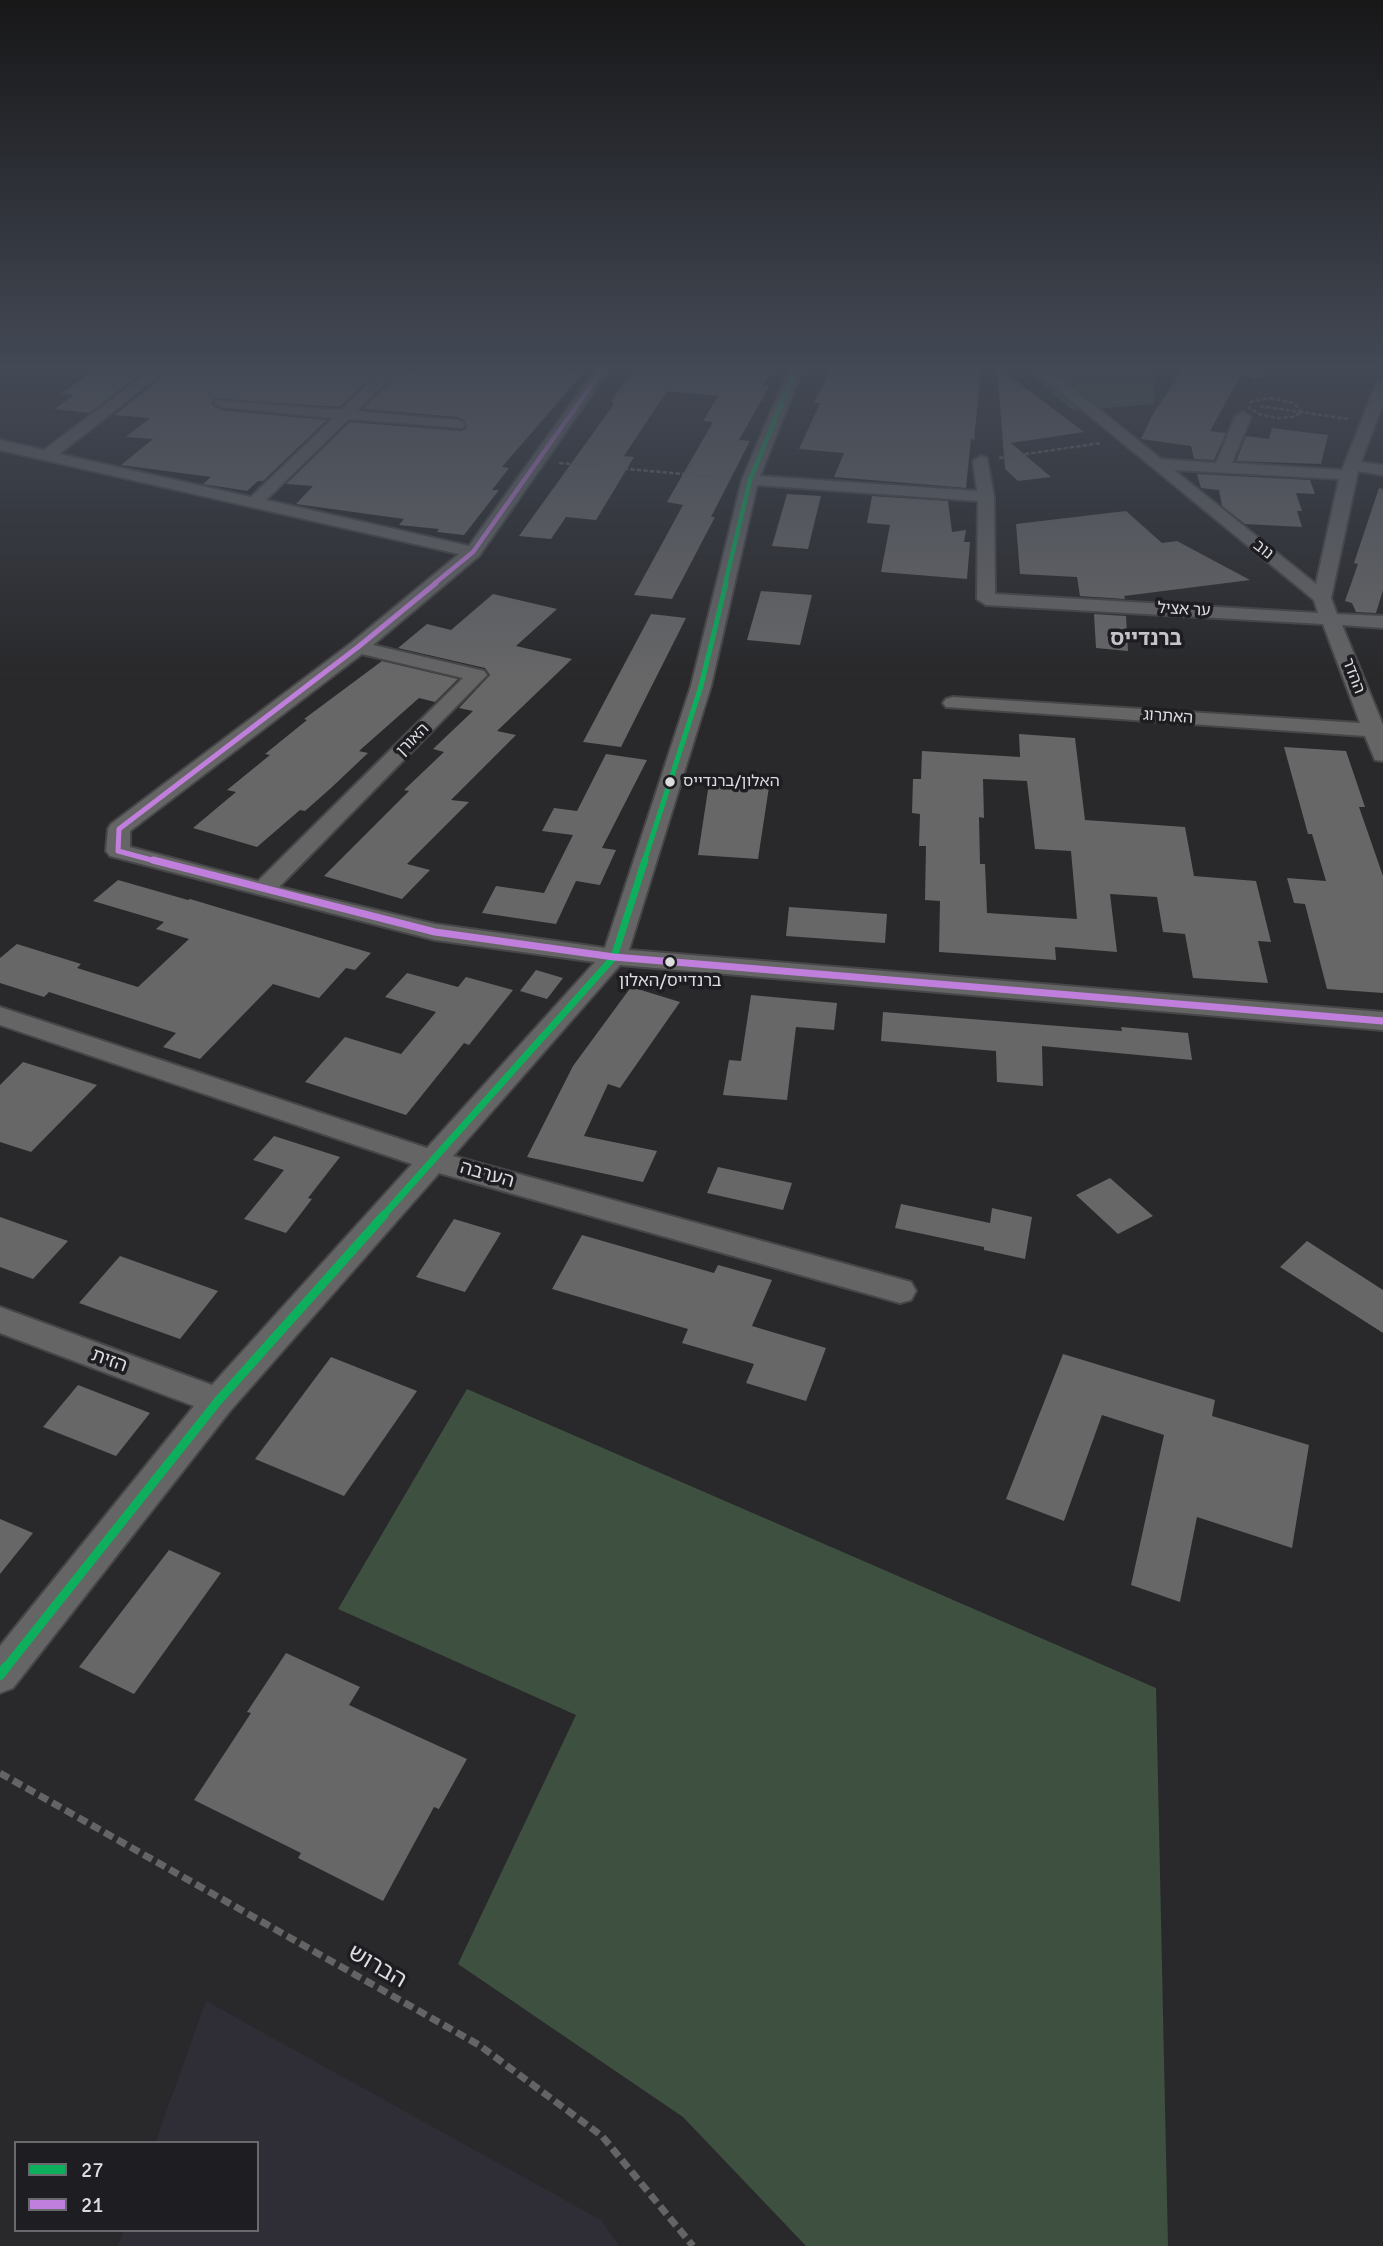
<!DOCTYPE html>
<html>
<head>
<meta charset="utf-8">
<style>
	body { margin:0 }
	#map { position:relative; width:1383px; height:2246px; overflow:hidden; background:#29292b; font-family:Signika,sans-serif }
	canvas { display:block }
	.legend { position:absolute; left:14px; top:2141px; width:245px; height:91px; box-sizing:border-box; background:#1e1e22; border:2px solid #6a6a6e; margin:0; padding:9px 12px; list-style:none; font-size:21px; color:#dddcdf }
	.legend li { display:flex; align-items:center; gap:14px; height:35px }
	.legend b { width:35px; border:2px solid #6a6a6e }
</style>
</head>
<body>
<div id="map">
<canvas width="1383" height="2246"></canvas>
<ul class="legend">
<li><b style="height:9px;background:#0daf5c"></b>27</li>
<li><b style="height:9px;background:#c07fdc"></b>21</li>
</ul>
</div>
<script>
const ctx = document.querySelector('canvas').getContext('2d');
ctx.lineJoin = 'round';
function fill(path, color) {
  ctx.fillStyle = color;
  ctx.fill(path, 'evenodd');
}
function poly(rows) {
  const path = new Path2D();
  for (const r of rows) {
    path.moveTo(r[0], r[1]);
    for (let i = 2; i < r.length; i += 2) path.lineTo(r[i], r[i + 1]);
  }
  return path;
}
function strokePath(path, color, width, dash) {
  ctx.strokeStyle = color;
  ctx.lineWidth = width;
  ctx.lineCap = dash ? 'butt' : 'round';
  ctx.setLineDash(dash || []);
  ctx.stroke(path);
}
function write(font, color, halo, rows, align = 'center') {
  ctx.font = font + ' Signika,"Noto Sans Hebrew",sans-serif';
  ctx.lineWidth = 7;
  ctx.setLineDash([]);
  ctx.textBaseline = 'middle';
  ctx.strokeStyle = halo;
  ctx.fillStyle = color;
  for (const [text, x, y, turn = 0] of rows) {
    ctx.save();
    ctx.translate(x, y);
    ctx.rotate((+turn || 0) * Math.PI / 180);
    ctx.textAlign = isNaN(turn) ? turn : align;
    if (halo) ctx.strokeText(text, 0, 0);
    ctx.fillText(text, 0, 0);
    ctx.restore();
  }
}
fill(poly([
	[206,2001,601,2220,619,2246,118,2246,124,2230,257,2230,257,2143,155,2143]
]), '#2f2e37');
fill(poly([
	[1020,366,1154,366,1154,404,1074,411],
	[467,1389,1156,1688,1168,2246,806,2246,683,2117,458,1964,576,1715,338,1609]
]), '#3e5040');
fill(poly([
	[99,366,148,368,90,413,54,409,74,395,61,394],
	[179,366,340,366,380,369,340,407,214,399,211,404,221,410,327,420,263,481,258,481,247,491,203,484,211,477,121,465,153,439,126,437,150,418,114,415,171,370,179,371],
	[423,366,479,366,521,370,524,367,584,372,502,467,509,468,492,490,499,490,464,535,437,532,439,529,399,525,404,519,296,504,313,486,286,484,350,422,462,431,467,427,464,420,457,417,363,409,400,371,416,373],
	[637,366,774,366,763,385,770,385,739,440,750,441,711,517,715,517,672,599,634,595,683,505,667,502,713,422,703,421,718,396,667,391,624,456,634,457,596,520,566,517,551,539,519,536,614,404,611,401],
	[832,366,981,366,974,441,971,438,966,488,834,477,844,453,799,449,820,403,814,403],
	[997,366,1084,432,1011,443,1051,477,1018,481,1005,469],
	[1185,366,1246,366,1210,431,1226,433,1214,460,1194,459,1191,446,1141,439,1153,414],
	[1272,428,1328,435,1321,464,1236,461,1246,436,1269,439],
	[1197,474,1310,480,1315,494,1296,493,1302,511,1297,511,1302,527,1245,524,1222,506,1219,490,1201,488],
	[1379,488,1383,489,1383,590,1376,613,1356,612,1352,603,1345,601,1358,564,1354,563],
	[787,494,821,496,808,549,772,546],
	[872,496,948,501,952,532,966,530,964,542,970,542,967,579,881,572,890,525,867,523],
	[1126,511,1162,543,1177,541,1250,580,1124,596,1125,599,1080,596,1077,577,1020,574,1016,524],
	[761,591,812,595,800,645,747,640],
	[493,594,557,609,516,646,572,659,497,731,516,735,451,800,469,802,407,864,430,870,402,899,324,876,409,791,404,790,444,752,433,749,473,711,459,708,490,675,485,668,398,648,427,624,451,630],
	[651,614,686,618,621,747,583,742],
	[1094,614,1126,616,1128,651,1096,648],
	[382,661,458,679,435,702,419,698,359,751,368,753,331,788,305,811,300,810,257,847,193,828,236,792,227,790,270,755,265,754,307,720,304,719],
	[1019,734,1075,738,1085,820,1185,827,1194,876,1256,881,1271,942,1258,941,1268,983,1193,978,1185,934,1163,932,1157,897,1110,894,1117,952,1055,947,1056,960,939,952,940,901,925,900,926,846,919,846,920,814,912,813,913,779,921,779,922,751,1020,757],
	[983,779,1027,781,1035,849,1071,851,1077,919,987,913,985,864,980,864,979,817,984,818],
	[1284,747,1346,751,1365,807,1359,807,1383,876,1383,993,1327,989,1305,904,1294,903,1287,878,1326,881,1312,834,1308,834],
	[606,754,647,760,602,848,616,850,600,885,576,881,556,924,482,913,496,886,544,893,573,835,542,831,554,808,577,811],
	[709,783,769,787,758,859,698,855],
	[118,880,188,900,190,899,371,953,355,970,346,968,319,998,273,984,200,1059,163,1047,176,1033,49,992,44,997,0,983,0,958,17,944,81,964,77,968,138,987,189,939,156,929,164,922,93,901],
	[789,907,887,914,885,943,786,936],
	[536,970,563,978,547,999,520,991],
	[407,973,458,987,466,977,513,990,469,1045,464,1043,406,1115,305,1082,345,1037,401,1054,436,1012,385,997],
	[631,987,680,1002,620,1088,608,1084,584,1136,657,1151,643,1182,527,1157,573,1066],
	[751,995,837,1003,834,1030,796,1027,787,1100,723,1095,729,1060,741,1061],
	[883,1012,1122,1031,1121,1027,1188,1033,1192,1060,1042,1046,1043,1086,997,1082,996,1051,881,1041],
	[23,1062,97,1085,31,1152,0,1142,0,1085],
	[274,1136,340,1157,308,1198,312,1199,286,1233,244,1219,284,1170,253,1160],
	[718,1167,792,1183,783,1210,707,1193],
	[1110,1178,1153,1216,1118,1234,1076,1195],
	[901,1204,990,1223,992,1208,1032,1217,1025,1259,984,1250,984,1247,895,1228],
	[0,1217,68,1241,33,1279,0,1267],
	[454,1219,501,1233,465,1292,416,1277],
	[582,1235,714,1273,718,1265,772,1280,752,1326,826,1348,806,1401,746,1383,754,1364,682,1343,688,1329,552,1289],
	[1307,1241,1383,1290,1383,1333,1280,1267],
	[120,1256,218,1291,180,1339,79,1303],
	[1063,1354,1215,1400,1212,1416,1309,1445,1292,1548,1197,1517,1180,1602,1131,1585,1164,1435,1102,1415,1064,1521,1006,1499],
	[331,1357,417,1391,344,1496,255,1459],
	[78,1385,150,1413,116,1456,43,1427],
	[0,1519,33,1533,0,1574],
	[169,1550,221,1573,134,1694,79,1667],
	[286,1653,360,1687,349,1705,467,1759,439,1809,434,1807,383,1901,298,1858,301,1853,194,1800,251,1713,247,1712]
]), '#676768');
const minor = poly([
	[156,366,172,366,59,454,251,497,333,418,221,407,214,403,216,400,341,410,387,366,402,366,357,411,457,420,462,422,465,425,462,428,349,419,266,500,469,546,598,366,612,366,479,556,373,645,484,671,487,675,279,887,435,924,605,948,691,686,742,480,790,366,804,366,760,476,977,491,973,461,981,456,987,458,994,497,995,594,1318,613,1314,600,1029,366,1045,366,1161,459,1216,463,1235,417,1243,412,1251,417,1232,463,1342,470,1376,384,1383,380,1383,403,1361,462,1383,465,1383,475,1358,471,1331,598,1337,614,1383,616,1383,628,1342,625,1383,725,1383,761,1375,760,1365,736,946,707,943,703,946,699,953,697,1360,723,1323,624,986,605,977,599,978,501,757,485,711,686,629,950,1383,1012,1383,1030,620,965,453,1156,900,1279,911,1282,916,1291,911,1300,900,1303,439,1173,230,1411,13,1688,0,1693,0,1646,194,1406,0,1333,0,1307,212,1385,412,1164,0,1025,0,1007,427,1148,595,962,435,940,110,856,106,851,108,829,111,824,351,643,459,554,0,450,0,440,44,450,156,366],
	[1174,470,1339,479,1316,584,1174,470],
	[362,654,463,678,258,881,130,847,130,831,362,654],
	[1252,366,1266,366,1260,377,1255,378,1248,374,1252,366]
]);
strokePath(minor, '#464648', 4);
strokePath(poly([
	[1270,398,1294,403,1302,412,1293,417,1276,418,1259,414,1249,408,1251,402,1270,398],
	[1111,402,1149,400],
	[1260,406,1348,419],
	[999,458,1101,443],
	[559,463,729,478]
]), '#646465', 2.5, [4.5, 2]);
strokePath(poly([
	[0,1773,479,2045,602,2136,693,2246]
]), '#646465', 7, [10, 5]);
fill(minor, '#656566');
strokePath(poly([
	[725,584,750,480,797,366]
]), '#0daf5c', 4.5);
strokePath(poly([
	[644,862,701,686,726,583]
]), '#0daf5c', 5);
strokePath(poly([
	[382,1217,614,957,645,860]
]), '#0daf5c', 7);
strokePath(poly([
	[5,1669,218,1401,384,1215]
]), '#0daf5c', 9);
strokePath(poly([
	[0,1675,6,1667]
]), '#0daf5c', 10);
strokePath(poly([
	[434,584,473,552,605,366]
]), '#c07fdc', 4.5);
strokePath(poly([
	[159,862,118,851,119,829,358,647,436,583]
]), '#c07fdc', 5);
strokePath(poly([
	[153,860,435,932,614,957,1383,1021]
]), '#c07fdc', 7);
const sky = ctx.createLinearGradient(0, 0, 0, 681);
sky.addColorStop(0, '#171718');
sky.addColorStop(0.54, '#434955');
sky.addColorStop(1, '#43495500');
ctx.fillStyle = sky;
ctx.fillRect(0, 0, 1383, 681);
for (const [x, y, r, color] of [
	[670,782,6,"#dddcdf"],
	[670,962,6,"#dddcdf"]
]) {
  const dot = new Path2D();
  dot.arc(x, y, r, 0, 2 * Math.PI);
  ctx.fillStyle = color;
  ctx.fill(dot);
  strokePath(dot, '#1e1e22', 2.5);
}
write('16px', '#dddcdf', '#1e1e22', [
	["נוב",1263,550,39],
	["ער אציל",1184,610,3],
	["ההדר",1353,676,69],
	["האתרוג",1168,717,4],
	["האורן",413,740,-45]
]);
write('16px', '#dddcdf', '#1e1e22', [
	["האלון/ברנדייס",683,782]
], 'left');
write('17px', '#dddcdf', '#1e1e22', [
	["ברנדייס/האלון",670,982]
]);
write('19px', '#dddcdf', '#1e1e22', [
	["הערבה",487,1175,16],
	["הזית",109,1361,20]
]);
write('bold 21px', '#c4c4c9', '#1e1e22', [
	["ברנדייס",1146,639]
]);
write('23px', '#dddcdf', '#1e1e22', [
	["הברוש",377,1967,30]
]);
</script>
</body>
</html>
